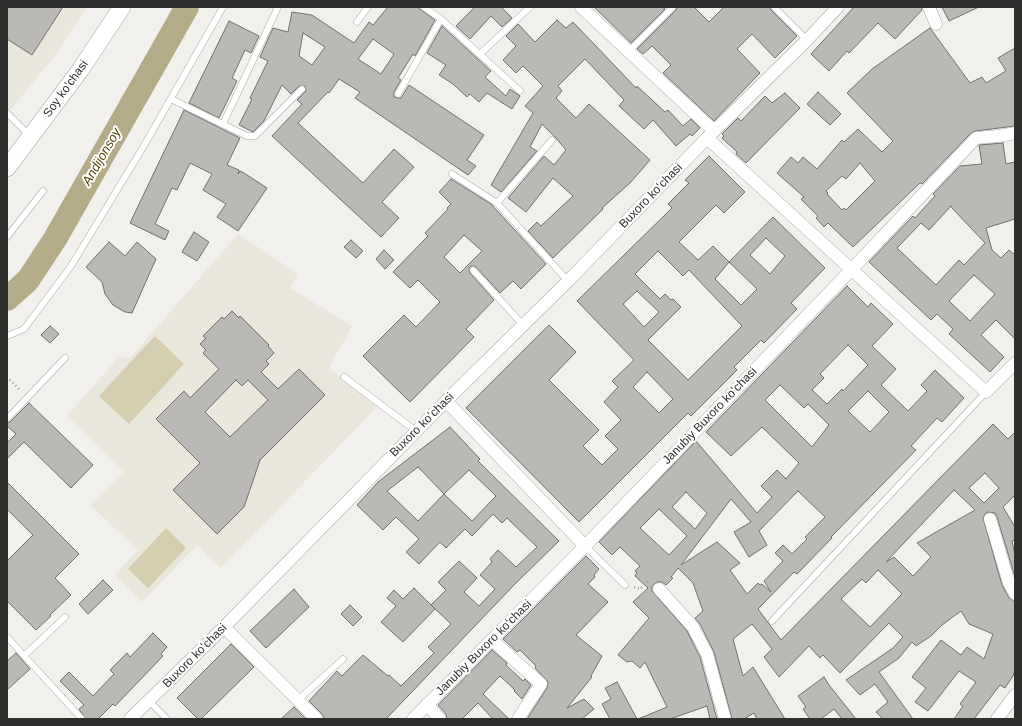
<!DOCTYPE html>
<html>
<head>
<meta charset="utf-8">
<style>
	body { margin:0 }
	#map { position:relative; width:1022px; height:726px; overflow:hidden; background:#f1f0ec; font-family:Arial,sans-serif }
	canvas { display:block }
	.frame { position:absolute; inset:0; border:8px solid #2f2f2d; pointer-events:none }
</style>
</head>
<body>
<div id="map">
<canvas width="1022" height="726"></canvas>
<div class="frame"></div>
</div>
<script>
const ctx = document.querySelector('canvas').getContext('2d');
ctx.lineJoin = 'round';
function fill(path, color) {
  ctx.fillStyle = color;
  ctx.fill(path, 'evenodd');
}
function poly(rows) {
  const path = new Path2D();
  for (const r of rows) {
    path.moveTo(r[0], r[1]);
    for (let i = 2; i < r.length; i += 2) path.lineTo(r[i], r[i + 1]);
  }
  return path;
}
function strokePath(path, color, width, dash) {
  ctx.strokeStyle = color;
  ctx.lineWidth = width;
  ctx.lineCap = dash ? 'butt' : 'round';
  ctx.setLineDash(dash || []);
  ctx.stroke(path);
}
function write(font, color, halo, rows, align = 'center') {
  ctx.font = font + ' Arial,sans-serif';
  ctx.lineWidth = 4;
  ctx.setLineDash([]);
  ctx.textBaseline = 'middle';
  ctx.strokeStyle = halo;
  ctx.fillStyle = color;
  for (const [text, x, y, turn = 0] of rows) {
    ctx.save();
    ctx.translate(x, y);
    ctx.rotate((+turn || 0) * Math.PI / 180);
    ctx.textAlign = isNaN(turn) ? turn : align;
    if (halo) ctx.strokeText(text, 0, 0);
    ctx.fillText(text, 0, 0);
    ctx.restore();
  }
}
fill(poly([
	[7,7,87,7,57,53,7,114],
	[238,234,298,274,290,288,352,326,329,368,378,406,221,568,197,545,142,602,115,575,138,550,90,505,123,472,67,416,119,357,130,358]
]), '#e9e6db');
fill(poly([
	[155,336,184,364,129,424,99,396],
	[166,528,186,548,148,588,128,569]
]), '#d5cdaf');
strokePath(poly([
	[7,299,28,280,55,239,187,7]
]), '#b4ac89', 24);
const building = poly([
	[7,7,63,7,32,55,7,39,7,7],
	[388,7,417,7,435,20,415,56,413,54,398,78,401,80,394,92,394,97,398,98,401,98,409,85,484,135,467,160,476,166,468,175,355,98,360,92,339,79,329,93,328,92,298,123,363,183,394,149,414,167,382,202,399,218,381,237,272,136,302,104,297,100,306,91,305,86,299,86,291,94,282,85,264,121,253,132,239,125,252,99,250,98,268,61,260,57,273,28,288,32,292,12,312,15,354,43,369,22,373,25,388,7],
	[303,33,325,47,312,65,299,56,303,33],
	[373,39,394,54,381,74,358,59,373,39],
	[475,7,501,7,512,18,502,27,491,16,470,39,456,26,475,7],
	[594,7,662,7,665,9,631,43,594,7],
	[677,7,694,7,709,22,724,7,770,7,771,10,797,36,775,58,752,34,737,49,760,73,714,121,663,73,671,65,652,46,643,54,637,49,676,10,677,7],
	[854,7,922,7,922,10,895,39,878,23,849,53,847,51,829,71,811,54,854,7],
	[942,7,979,7,949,21,942,7],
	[557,20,566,28,573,22,636,88,637,86,665,112,668,110,683,126,691,119,700,128,692,136,690,134,676,146,653,120,644,129,619,106,624,100,585,59,558,86,562,91,556,98,576,118,589,104,650,160,630,183,602,208,603,209,553,258,528,231,537,222,541,226,573,196,553,178,526,212,508,198,544,156,554,165,566,150,555,137,542,124,530,147,537,151,501,192,491,185,533,113,525,106,543,86,523,66,516,73,503,60,516,46,506,36,518,24,535,42,557,20],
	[229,21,259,36,251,53,245,50,232,78,237,81,219,118,189,103,229,21],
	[442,26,491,71,485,77,506,96,510,89,520,96,512,109,487,93,479,102,470,94,467,97,453,84,439,75,446,65,427,53,442,26],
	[930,28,970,83,982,77,986,83,1006,71,998,58,1015,48,1015,126,975,131,971,133,922,184,920,183,853,247,828,223,824,227,816,218,818,216,801,199,804,197,777,173,791,157,798,163,803,157,817,169,842,140,844,142,858,129,882,152,893,141,847,93,872,69,930,28],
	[860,163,875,181,846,210,844,208,842,210,827,194,828,193,826,191,842,176,846,179,860,163],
	[818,92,841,114,830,125,807,104,818,92],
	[785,93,800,108,746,163,736,154,737,152,722,138,724,136,722,134,738,118,741,121,765,96,772,103,785,93],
	[184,110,240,138,227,165,239,170,238,174,240,171,244,173,267,188,238,231,217,217,226,204,203,190,212,174,190,163,177,190,172,188,155,224,169,231,165,240,130,223,184,110],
	[1003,143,1006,164,1015,162,1015,219,986,228,992,250,1001,258,1009,250,1015,255,1015,339,996,320,981,335,1004,357,990,372,949,334,953,329,937,314,931,320,869,262,913,216,915,218,935,196,933,194,960,166,982,164,979,145,1003,143],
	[951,206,952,208,985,243,964,265,959,260,936,285,897,248,921,223,929,230,951,206],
	[974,275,995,294,970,321,949,301,974,275],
	[709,156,745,192,724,213,716,205,679,242,698,260,713,246,729,262,773,217,825,268,791,303,797,309,764,343,761,340,734,367,737,370,691,416,688,413,579,522,466,408,549,325,576,352,549,380,599,430,583,446,602,465,618,449,605,436,621,420,604,402,618,387,612,381,634,360,577,301,672,208,668,204,689,183,685,180,709,156],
	[766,238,785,256,770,274,750,255,766,238],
	[658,251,683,276,689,270,742,326,688,380,648,340,681,307,673,299,671,300,665,294,660,299,635,274,658,251],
	[729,262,757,289,741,305,715,279,729,262],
	[637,291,659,312,644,327,623,304,637,291],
	[647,372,673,399,659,413,633,387,647,372],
	[451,179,491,204,546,264,521,289,513,281,500,293,476,267,472,266,470,267,469,271,470,273,494,300,466,329,474,337,410,402,363,356,404,315,416,327,440,302,418,280,410,288,393,272,428,236,425,233,448,209,447,208,451,204,439,192,451,179],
	[464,235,482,251,460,273,444,257,464,235],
	[194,232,209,242,197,261,182,252,194,232],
	[351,240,363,251,356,258,344,247,351,240],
	[109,242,125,256,137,242,156,259,132,313,125,312,113,305,105,294,102,282,86,267,109,242],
	[384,250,394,260,385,269,376,259,384,250],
	[847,286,868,307,871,303,893,324,872,346,896,369,881,385,908,411,927,391,921,385,935,370,964,398,942,422,937,418,911,446,916,450,831,537,832,538,797,574,794,572,758,609,781,640,993,424,1008,439,1015,432,1015,495,1003,507,1015,527,1015,540,1012,541,1015,555,1015,577,997,517,995,513,988,512,985,514,983,518,1002,585,1009,598,1015,601,1015,670,1013,676,1005,688,1000,685,974,719,954,719,963,706,960,704,976,682,959,671,928,711,915,702,926,688,912,677,941,640,961,655,967,647,984,659,993,634,969,624,961,611,942,625,931,636,916,646,912,642,899,658,879,672,913,719,883,719,876,712,888,702,875,684,860,695,846,680,893,648,903,637,889,623,840,673,823,655,820,658,809,646,779,677,764,657,772,649,752,624,733,639,743,676,753,667,785,719,757,719,754,713,744,719,732,719,714,652,700,624,695,618,703,611,693,583,678,568,671,577,673,578,666,585,662,582,657,582,652,586,652,591,687,631,700,657,717,719,710,719,707,706,670,719,638,719,667,707,645,662,640,668,632,661,627,662,618,655,649,618,633,602,648,588,635,576,637,572,635,571,640,566,620,547,612,555,599,542,696,441,757,513,772,497,761,486,777,470,786,479,799,463,762,427,731,456,706,432,847,286],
	[848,345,868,365,843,391,842,389,827,404,812,390,824,378,820,374,848,345],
	[780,385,804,408,808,404,829,425,812,447,765,400,780,385],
	[868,391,889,412,870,432,848,411,868,391],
	[985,473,999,488,984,503,969,488,985,473],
	[954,490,975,510,917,543,931,557,913,576,894,557,886,562,954,490],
	[798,491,825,517,805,537,807,539,792,554,783,545,775,553,783,561,764,581,771,592,762,584,760,585,758,583,747,594,730,570,740,563,717,542,681,565,731,499,751,522,734,532,749,557,767,545,759,531,798,491],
	[686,492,707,513,695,529,672,507,686,492],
	[659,509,687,536,669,555,640,528,659,509],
	[878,570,902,594,870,627,841,599,862,579,866,583,878,570],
	[232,311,239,318,240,316,269,345,268,346,274,353,266,361,269,364,261,372,278,389,299,369,325,395,260,460,244,507,217,534,173,490,200,463,156,419,184,391,190,398,219,369,203,353,206,350,200,344,206,338,203,336,222,317,224,319,232,311],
	[236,380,242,386,248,380,268,400,230,437,205,412,236,380],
	[50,326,59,334,50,343,41,335,50,326],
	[29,403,93,465,71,488,24,442,7,459,7,443,16,434,7,426,7,423,10,422,29,403],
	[450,427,480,459,478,461,559,541,515,584,386,719,324,719,322,714,309,701,337,671,342,676,363,655,388,676,389,675,401,686,434,653,428,647,451,624,431,605,446,590,438,582,459,561,477,578,464,592,479,606,495,589,480,575,492,562,490,559,498,550,516,567,537,547,507,518,502,523,493,514,472,536,465,529,446,548,440,542,419,564,406,552,419,539,396,517,383,530,357,505,378,482,450,427],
	[418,467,444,494,418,521,387,491,418,467],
	[469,470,496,496,472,521,444,494,469,470],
	[7,482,79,554,55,578,71,595,50,615,51,616,36,630,7,601,7,561,33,535,7,509,7,482],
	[586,556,599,569,594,575,595,577,588,584,608,602,576,635,602,656,591,676,592,677,567,708,584,699,594,709,582,719,527,719,547,688,548,682,535,668,536,666,520,650,517,652,503,639,586,556],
	[103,580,113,590,88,614,79,604,103,580],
	[414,588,435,609,403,642,381,622,396,606,387,598,394,590,403,599,414,588],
	[294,589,309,607,266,648,250,631,294,589],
	[350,605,362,617,353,626,341,614,350,605],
	[153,633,167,647,161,654,163,656,115,706,113,704,98,719,86,719,79,709,84,705,60,681,69,672,93,696,114,674,110,670,127,653,130,657,153,633],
	[231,644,254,667,201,719,198,719,177,698,231,644],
	[492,650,507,663,506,665,523,681,525,679,531,685,522,699,514,691,515,690,500,676,483,694,509,719,493,719,478,703,462,719,447,719,446,714,438,705,492,650],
	[16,653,30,669,7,690,7,661,16,653],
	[824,677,829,685,856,719,842,719,834,709,821,719,810,719,803,709,806,707,798,696,824,677],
	[617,682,629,704,637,719,610,719,602,704,611,699,605,688,617,682],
	[294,707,306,719,281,719,294,707]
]);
fill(building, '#bab9b6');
strokePath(building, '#71706c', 1);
const lane = poly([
	[424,7,441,19,520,91],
	[774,7,807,40],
	[357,22,368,7],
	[628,52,673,7],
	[480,54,530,7],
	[398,94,441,19],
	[171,99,247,136,255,136,302,89],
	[7,113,30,136],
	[223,124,278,7],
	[452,174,497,203,568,281],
	[497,203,552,140],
	[7,237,43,191],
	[473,270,523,325],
	[7,336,24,329,71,266,145,144,223,7],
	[344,377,416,431],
	[7,419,65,358],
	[585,546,625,585],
	[772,621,986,392],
	[7,637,82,719],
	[24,656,65,617],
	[298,700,343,659],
	[149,701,167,719]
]);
const street = poly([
	[581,7,714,131],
	[929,7,936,24],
	[707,138,986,392,1015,363],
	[446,401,585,546],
	[990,519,1009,583,1015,594],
	[659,589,693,627,707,654,725,719],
	[224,627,317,719],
	[492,640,541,684,518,719],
	[427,704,440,719],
	[130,719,224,627,446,401,568,281,707,138,807,40,838,7],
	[413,719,585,546,852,269,976,138,999,136,1015,133],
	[997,719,1015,695]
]);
const secondary = poly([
	[7,168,81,69,122,7]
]);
strokePath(lane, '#a9a8a4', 7);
strokePath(street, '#a9a8a4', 13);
strokePath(secondary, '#a9a8a4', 18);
strokePath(poly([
	[7,379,8,378,21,391],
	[634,587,640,589,649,580]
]), '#979794', 2.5, [1, 3]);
strokePath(lane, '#fff', 6);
strokePath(street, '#fff', 12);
strokePath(secondary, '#fff', 17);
write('12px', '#2f2f2d', '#fff', [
	["Soy ko'chasi",66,89,-54],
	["Buxoro koʻchasi",651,196,-46],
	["Janubiy Buxoro koʻchasi",710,416,-46],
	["Buxoro koʻchasi",422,425,-45],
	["Janubiy Buxoro koʻchasi",484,648,-45],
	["Buxoro koʻchasi",195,656,-45]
]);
write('italic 13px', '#544605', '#fff', [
	["Andijonsoy",102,157,-60]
]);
</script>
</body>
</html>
